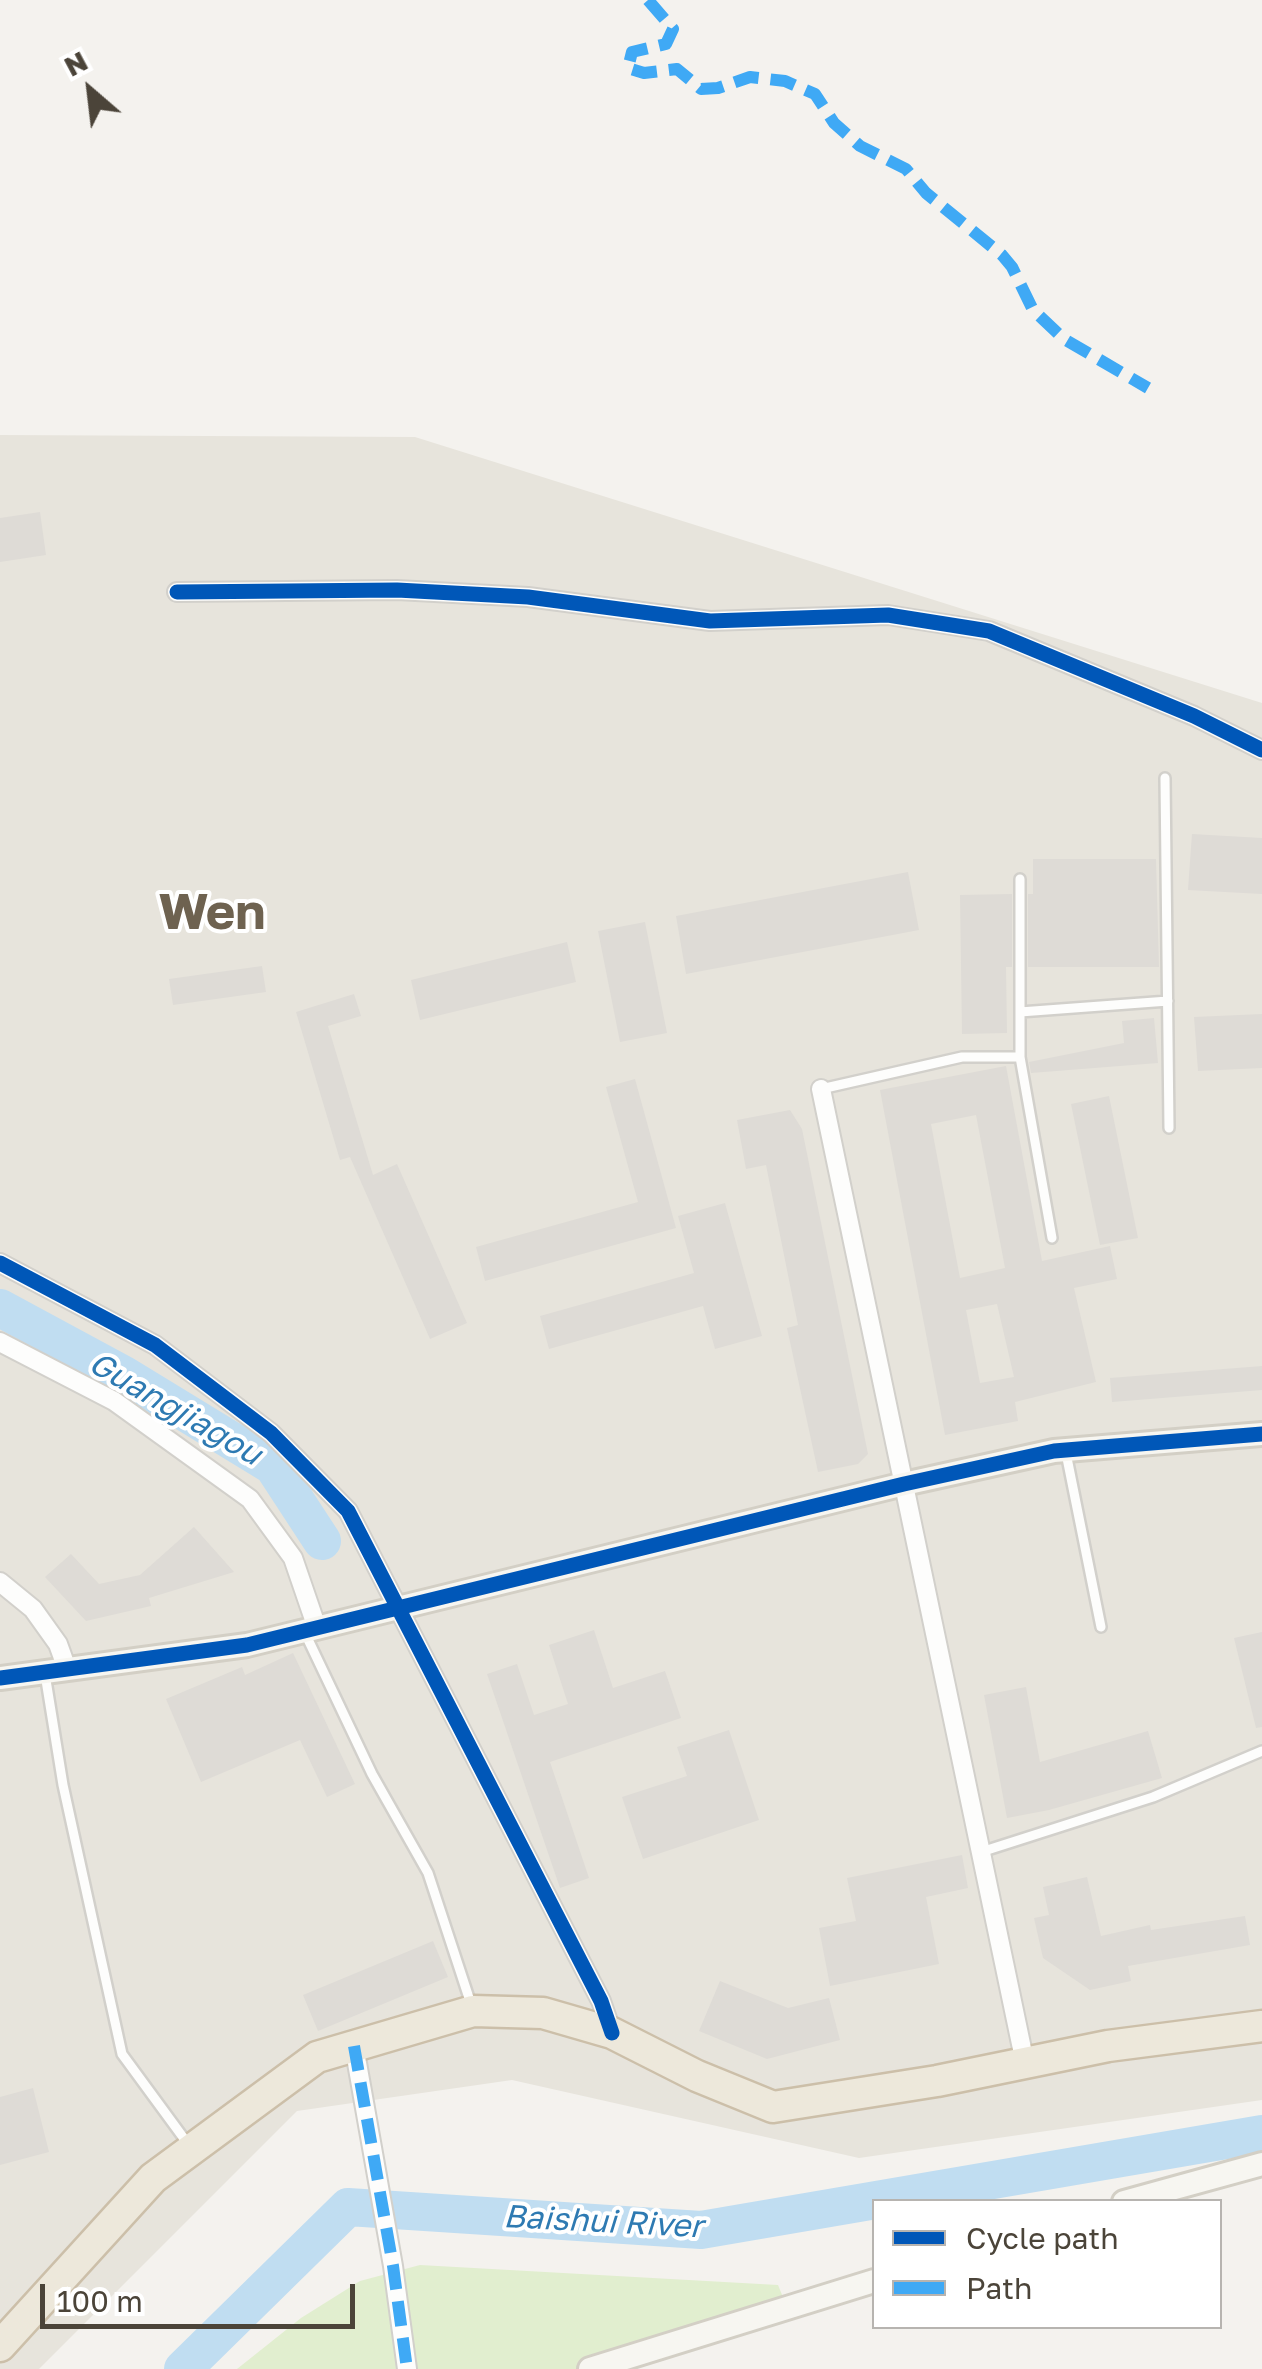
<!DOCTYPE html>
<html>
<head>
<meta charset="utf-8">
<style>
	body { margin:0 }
	#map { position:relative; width:1262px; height:2369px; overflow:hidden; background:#f4f2ee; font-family:"Golos Text",sans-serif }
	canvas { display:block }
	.legend { position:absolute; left:872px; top:2199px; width:350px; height:130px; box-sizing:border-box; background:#fff; border:2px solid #b7b4b0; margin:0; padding:12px 18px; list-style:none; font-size:30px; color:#4b4439 }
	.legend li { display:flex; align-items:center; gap:20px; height:50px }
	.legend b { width:50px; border:2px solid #b7b4b0 }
	.north { position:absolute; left:40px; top:40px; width:100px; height:100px; -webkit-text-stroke:8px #fff; paint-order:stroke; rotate:332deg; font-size:28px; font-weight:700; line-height:40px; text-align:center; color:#4b4439 }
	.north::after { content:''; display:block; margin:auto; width:35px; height:45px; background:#4b4439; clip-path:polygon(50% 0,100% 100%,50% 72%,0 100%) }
	.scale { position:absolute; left:40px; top:2284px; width:315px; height:45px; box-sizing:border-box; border:5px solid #4b4439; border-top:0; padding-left:12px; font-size:30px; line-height:35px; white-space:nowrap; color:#4b4439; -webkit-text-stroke:8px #fff; paint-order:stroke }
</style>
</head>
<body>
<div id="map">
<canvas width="1262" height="2369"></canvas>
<ul class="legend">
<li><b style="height:12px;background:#0057b8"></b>Cycle path</li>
<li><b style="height:12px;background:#3fa9f5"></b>Path</li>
</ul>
<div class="north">N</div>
<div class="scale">100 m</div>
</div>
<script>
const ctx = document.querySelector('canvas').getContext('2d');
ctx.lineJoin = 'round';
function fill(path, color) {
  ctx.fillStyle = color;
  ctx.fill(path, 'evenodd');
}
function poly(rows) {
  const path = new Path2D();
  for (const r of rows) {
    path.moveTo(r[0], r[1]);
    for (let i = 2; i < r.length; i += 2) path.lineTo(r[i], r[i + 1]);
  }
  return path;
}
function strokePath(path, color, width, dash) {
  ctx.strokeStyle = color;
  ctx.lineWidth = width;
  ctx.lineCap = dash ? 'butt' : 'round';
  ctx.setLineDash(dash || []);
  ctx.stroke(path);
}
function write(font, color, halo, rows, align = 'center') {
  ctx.font = font + ' "Golos Text",sans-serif';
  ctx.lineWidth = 8;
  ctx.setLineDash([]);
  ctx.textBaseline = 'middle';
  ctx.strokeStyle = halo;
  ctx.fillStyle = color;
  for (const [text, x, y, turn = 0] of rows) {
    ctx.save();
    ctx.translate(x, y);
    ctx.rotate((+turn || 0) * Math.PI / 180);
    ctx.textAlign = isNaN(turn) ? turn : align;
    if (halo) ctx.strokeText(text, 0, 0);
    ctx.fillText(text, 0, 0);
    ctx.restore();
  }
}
fill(poly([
	[0,435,415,437,1262,703,1262,2100,859,2158,512,2080,297,2111,39,2369,0,2369]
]), '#e7e4dc');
fill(poly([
	[420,2265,778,2285,789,2312,603,2369,237,2369,301,2318,360,2281]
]), '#e1eecf');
strokePath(poly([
	[0,1308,124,1375,273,1466,322,1541],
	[183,2369,348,2207,701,2230,1262,2134]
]), '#c0ddf1', 38);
fill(poly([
	[40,512,46,555,0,562,0,518],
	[1192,834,1262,838,1262,894,1188,890],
	[1033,859,1156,859,1159,967,1028,967,1028,894,1033,894],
	[908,872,919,930,686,974,676,916],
	[1012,894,1012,967,1006,967,1007,1033,962,1034,960,895],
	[645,922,667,1033,620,1042,598,931],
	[567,942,576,982,420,1020,411,980],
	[262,966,266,992,173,1005,169,979],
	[354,994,361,1016,328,1026,373,1175,397,1164,467,1323,430,1339,350,1157,340,1160,296,1012],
	[1262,1014,1262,1068,1198,1071,1194,1017],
	[1154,1018,1158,1063,1031,1073,1029,1062,1124,1043,1122,1021],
	[1006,1066,1042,1261,1110,1246,1117,1279,1074,1288,1096,1382,1015,1402,1018,1421,945,1435,880,1090],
	[976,1115,1005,1268,960,1278,931,1124],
	[997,1304,1014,1377,980,1383,966,1310],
	[635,1079,676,1228,485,1281,476,1247,638,1202,606,1087],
	[1109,1096,1138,1238,1100,1245,1071,1104],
	[790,1110,802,1129,868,1454,858,1464,818,1472,787,1328,798,1325,766,1165,746,1169,737,1120],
	[725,1203,762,1336,715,1349,703,1306,549,1349,540,1316,694,1273,678,1216],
	[1262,1366,1262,1390,1112,1402,1110,1378],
	[194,1527,234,1572,149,1598,151,1606,86,1621,45,1577,71,1554,99,1584,140,1575],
	[594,1630,613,1688,665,1671,681,1718,550,1762,589,1878,560,1888,487,1674,517,1664,534,1715,568,1704,549,1645],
	[1262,1632,1262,1727,1256,1728,1234,1638],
	[293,1653,355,1784,327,1797,300,1740,201,1782,166,1699,242,1667,245,1675],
	[1026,1687,1040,1762,1148,1731,1162,1778,1049,1810,1007,1818,984,1695],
	[729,1730,759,1820,643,1859,622,1797,687,1776,677,1747],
	[962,1855,968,1888,926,1897,939,1964,830,1986,819,1928,856,1921,847,1878],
	[1087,1877,1101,1936,1150,1925,1151,1930,1245,1916,1250,1945,1128,1966,1131,1981,1090,1990,1043,1958,1034,1918,1049,1915,1043,1887],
	[433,1941,448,1977,318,2031,303,1995],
	[720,1981,788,2008,829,1998,840,2040,767,2059,699,2031],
	[33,2088,49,2152,0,2165,0,2097]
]), '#dedbd6');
const lane = poly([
	[1165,778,1169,1128],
	[1020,879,1020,1057,1052,1238],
	[1020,1012,1168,1001],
	[821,1089,962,1057,1020,1057],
	[1066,1453,1101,1627],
	[304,1631,372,1774,428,1873,471,2004],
	[45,1674,63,1785,122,2054,188,2144],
	[981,1852,1153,1797,1262,1751]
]);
const street = poly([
	[177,592,397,590,528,597,710,621,888,615,989,631,1194,716,1262,750],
	[821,1089,1025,2063],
	[0,1263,155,1345,271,1433,348,1511,601,2001,612,2033],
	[0,1342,114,1401,250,1499,293,1558,317,1628],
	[0,1582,33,1609,58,1644,67,1669],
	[354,2046,393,2266,407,2369]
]);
const secondary = poly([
	[0,1678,247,1645,904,1484,1054,1451,1262,1434],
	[1124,2202,1262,2164],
	[590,2369,874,2281]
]);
const highway = poly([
	[0,2346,153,2178,317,2057,473,2011,543,2013,612,2033,697,2076,773,2107,937,2081,1108,2046,1262,2026]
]);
strokePath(lane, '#d2d0cb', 14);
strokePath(street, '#d2d0cb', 22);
strokePath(secondary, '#d3cfc5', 28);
strokePath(highway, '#ccbfa9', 35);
strokePath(lane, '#fdfdfc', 9);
strokePath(street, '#fdfdfc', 18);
strokePath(secondary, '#f7f6f1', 22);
strokePath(highway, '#ede8db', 30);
strokePath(poly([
	[648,0,673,29,666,44,632,52,628,68,644,73,677,69,701,89,718,88,750,77,785,81,815,94,834,123,860,146,906,169,926,193,1002,255,1012,267,1033,310,1064,339,1148,388],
	[354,2046,393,2266,407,2369]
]), '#3fa9f5', 12, [25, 12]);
strokePath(poly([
	[177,592,397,590,528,597,710,621,888,615,989,631,1194,716,1262,750],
	[0,1263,155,1345,271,1433,348,1511,601,2001,612,2033],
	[0,1678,247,1645,904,1484,1054,1451,1262,1434]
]), '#0057b8', 15);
write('italic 32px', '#2e7ab2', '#fff', [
	["Guangjiagou",175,1409,30],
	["Baishui River",603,2222,3]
]);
write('bold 50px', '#6e6250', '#fff', [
	["Wen",212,913]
]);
</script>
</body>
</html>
